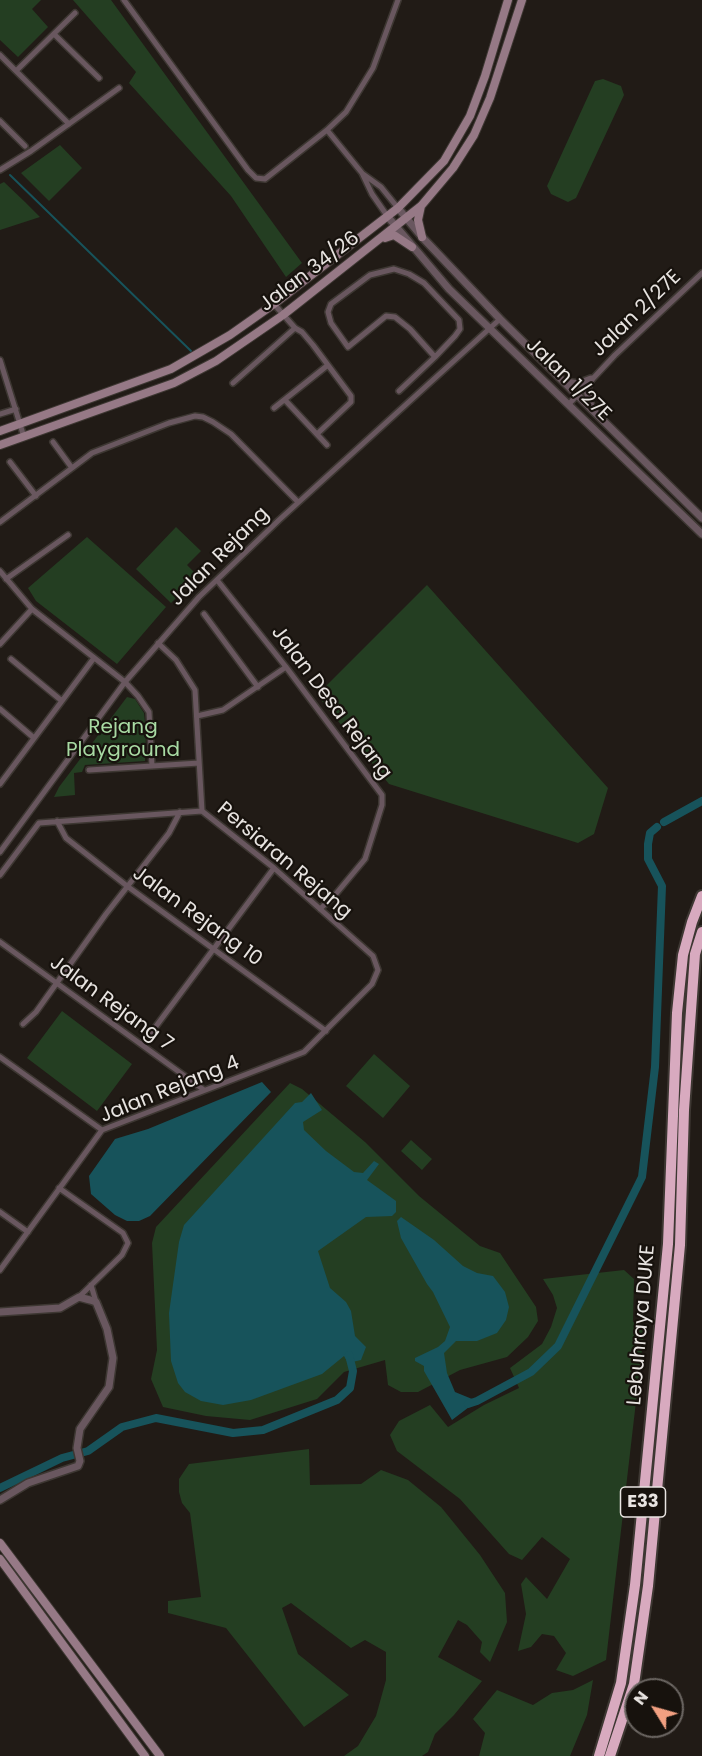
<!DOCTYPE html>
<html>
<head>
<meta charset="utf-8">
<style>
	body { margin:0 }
	#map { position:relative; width:702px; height:1756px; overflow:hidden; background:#211b16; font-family:Poppins,sans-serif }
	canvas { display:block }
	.north { position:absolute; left:624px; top:1678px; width:60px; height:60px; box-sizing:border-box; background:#17120d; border:2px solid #6b6662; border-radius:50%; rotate:307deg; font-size:16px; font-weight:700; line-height:24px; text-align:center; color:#e8e4e1 }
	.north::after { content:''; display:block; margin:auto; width:21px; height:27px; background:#f2a081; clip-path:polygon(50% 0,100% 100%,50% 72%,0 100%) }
</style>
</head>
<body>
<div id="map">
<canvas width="702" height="1756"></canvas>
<div class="north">N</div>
</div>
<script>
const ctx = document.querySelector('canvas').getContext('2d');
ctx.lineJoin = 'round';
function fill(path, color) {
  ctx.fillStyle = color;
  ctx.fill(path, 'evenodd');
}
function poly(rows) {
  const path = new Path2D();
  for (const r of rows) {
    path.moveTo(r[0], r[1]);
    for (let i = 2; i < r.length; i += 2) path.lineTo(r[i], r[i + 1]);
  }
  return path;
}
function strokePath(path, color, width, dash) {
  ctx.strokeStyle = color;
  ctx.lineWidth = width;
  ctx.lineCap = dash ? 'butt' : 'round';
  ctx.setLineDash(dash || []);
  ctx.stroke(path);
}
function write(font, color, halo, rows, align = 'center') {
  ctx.font = font + ' Poppins,sans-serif';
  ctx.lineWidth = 4.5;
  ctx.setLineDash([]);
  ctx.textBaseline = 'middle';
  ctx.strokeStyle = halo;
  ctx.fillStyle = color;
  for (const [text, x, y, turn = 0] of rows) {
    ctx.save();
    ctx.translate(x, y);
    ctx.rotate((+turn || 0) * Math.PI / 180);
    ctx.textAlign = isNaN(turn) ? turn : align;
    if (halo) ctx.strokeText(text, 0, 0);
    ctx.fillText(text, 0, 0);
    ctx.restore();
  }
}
fill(poly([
	[0,0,41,0,32,9,48,27,18,57,0,40],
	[73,0,111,0,302,263,286,277,231,196,129,83,136,72],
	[603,79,621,86,624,95,576,198,568,202,551,194,547,186,595,81],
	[60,145,82,168,49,201,21,173],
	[4,182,25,202,40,217,0,230,0,184],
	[176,527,201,551,187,565,198,576,171,603,136,569],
	[87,537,166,607,117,664,36,601,28,588],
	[427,585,608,788,594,834,578,843,389,784,317,695],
	[127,697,135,699,144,713,146,731,145,761,85,765,82,772,74,773,75,795,54,797,59,787],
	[62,1011,132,1064,97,1111,27,1058],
	[374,1054,410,1086,383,1118,346,1086],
	[290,1083,302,1089,365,1142,419,1196,480,1246,500,1253,536,1307,538,1321,528,1337,507,1357,460,1370,418,1392,401,1392,388,1385,385,1360,344,1372,317,1399,250,1420,206,1416,163,1407,151,1379,157,1350,152,1243,156,1227],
	[411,1140,432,1159,422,1170,401,1151],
	[624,1270,634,1279,633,1322,645,1324,606,1660,573,1676,556,1670,566,1653,554,1636,542,1634,531,1647,518,1651,526,1614,521,1584,526,1577,547,1599,570,1559,542,1537,522,1560,509,1554,460,1499,397,1451,390,1435,399,1421,430,1405,448,1427,484,1405,519,1388,510,1368,542,1344,551,1327,557,1308,553,1295,543,1279],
	[309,1449,310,1485,361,1484,381,1470,408,1480,441,1507,480,1555,505,1593,507,1622,490,1662,480,1652,482,1642,467,1625,458,1620,438,1657,482,1681,454,1715,435,1734,428,1752,422,1756,344,1756,358,1746,376,1716,386,1680,386,1652,365,1640,351,1648,291,1603,282,1608,298,1654,349,1695,304,1727,226,1628,168,1613,168,1601,201,1597,190,1513,182,1503,179,1492,179,1479,189,1464],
	[593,1680,587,1715,570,1756,479,1756,485,1733,473,1719,497,1690,533,1705,552,1693,573,1690]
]), '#243e22');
fill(poly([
	[262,1082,271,1092,150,1216,139,1221,127,1221,115,1215,91,1194,89,1176,115,1139,148,1129],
	[311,1093,322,1110,303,1122,304,1130,326,1151,354,1172,363,1173,374,1161,379,1164,367,1180,396,1201,396,1212,392,1216,366,1217,318,1251,330,1288,346,1302,351,1311,355,1336,366,1347,361,1360,348,1363,344,1356,322,1374,251,1400,223,1405,201,1401,185,1392,178,1383,171,1361,169,1313,179,1242,184,1225,295,1103,302,1102],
	[401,1217,434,1240,463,1266,477,1273,493,1276,505,1292,509,1307,506,1320,497,1333,477,1341,456,1341,444,1353,447,1373,455,1392,477,1401,452,1420,424,1371,424,1366,415,1361,415,1358,438,1347,445,1341,450,1327,433,1292,427,1284,401,1238,397,1221]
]), '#17535b');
strokePath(poly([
	[10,175,191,351]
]), '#17535b', 2);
strokePath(poly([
	[664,822,702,801],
	[468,1404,477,1401,531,1372,558,1346,642,1177,655,1067,662,886,648,859,648,844,650,833,657,827],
	[0,1488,62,1458,88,1451,122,1427,156,1418,233,1433,263,1430,337,1400,350,1388,353,1371,349,1355]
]), '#17535b', 8);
const minor = poly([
	[124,0,248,170,256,178,265,179,327,130,346,112,373,68,398,0],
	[54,34,99,78],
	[0,55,69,124],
	[16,71,75,13],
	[0,121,25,146],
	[327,130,362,173,372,194,388,217],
	[0,170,31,151,119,88],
	[363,174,381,187,398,208],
	[274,304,295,328,302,332,313,345,351,396,351,402,317,434],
	[0,360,24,437],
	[233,383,295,328],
	[399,391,435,357,455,336,460,329,459,320,424,283,409,274,394,269,370,275,331,304,328,312,331,323,348,347,386,316,395,317,410,329,435,357],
	[285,400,327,445],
	[569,404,615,355,702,273],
	[274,408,328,365],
	[0,414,16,409],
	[53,442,72,468],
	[10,462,36,496],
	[0,522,92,453,169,423,195,416,203,417,213,422,231,434,298,502],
	[0,571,32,609,125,682,138,696,149,712,152,766],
	[6,579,68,535],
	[217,580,286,667,382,795,382,805,365,859,335,895,320,909],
	[204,614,258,687],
	[158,643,176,660,195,690,202,811],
	[0,644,32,609],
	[11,659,62,701],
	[0,709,34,738],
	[197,716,223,710,286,667],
	[89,770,199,763],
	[0,784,94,658],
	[57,821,66,838,127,886,326,1031],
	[0,852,125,682,199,597,279,520,500,319],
	[0,875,39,823,202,811,274,868,373,956,378,970,372,984,304,1052,102,1130,0,1270],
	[0,942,204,1090],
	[23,1024,36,1012,106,914,169,833,180,812],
	[142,1045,274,868],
	[0,1057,102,1130],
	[59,1188,123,1233,128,1243,122,1255,79,1297],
	[0,1212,28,1232],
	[91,1285,96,1302]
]);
const tertiary = poly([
	[398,208,422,237,500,319,702,518],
	[388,217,449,289,702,534],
	[590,381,587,390,591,407],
	[566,382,578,384,591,379],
	[0,1312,60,1308,79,1297,90,1300,96,1302,107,1329,113,1358,109,1387,80,1429,77,1448,80,1461,78,1466,28,1483,0,1500]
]);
const secondary = poly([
	[421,206,418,220,422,237],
	[385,238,394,235,412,247],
	[0,431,171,369,230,335,274,304,398,208,444,161,470,116,485,76,508,0],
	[0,445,174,383,216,361,283,315,421,206,453,168,474,135,490,98,522,0],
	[0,1543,160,1756],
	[0,1559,145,1756]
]);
const motorway = poly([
	[599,1756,621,1683,635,1585,668,1244,677,1013,683,955,692,922,702,896],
	[610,1756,634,1684,648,1586,680,1245,684,1110,695,954,702,932]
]);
strokePath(minor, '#3d3732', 8);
strokePath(tertiary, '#3d3732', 10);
strokePath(secondary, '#3d3732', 10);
strokePath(motorway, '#3d3732', 14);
strokePath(minor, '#69575f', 5);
strokePath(tertiary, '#69575f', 7);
strokePath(secondary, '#967986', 8);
strokePath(motorway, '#d8aabf', 10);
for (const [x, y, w] of [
	[643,1502,45]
]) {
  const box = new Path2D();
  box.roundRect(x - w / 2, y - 15, w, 30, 4.5);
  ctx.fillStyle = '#17120d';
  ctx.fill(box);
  strokePath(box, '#e8e4e1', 1.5);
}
write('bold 18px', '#e8e4e1', null, [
	["E33",643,1502]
]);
write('20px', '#e8e4e1', '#17120d', [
	["Jalan 34/26",310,272,-37],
	["Jalan 2/27E",637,314,-44],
	["Jalan 1/27E",568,380,44],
	["Jalan Rejang",220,557,-45],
	["Jalan Desa Rejang",331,703,53],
	["Persiaran Rejang",284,861,40],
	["Jalan Rejang 10",197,917,36],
	["Jalan Rejang 7",111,1004,36],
	["Jalan Rejang 4",170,1090,-22],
	["Lebuhraya DUKE",642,1325,-85]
]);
write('20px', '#a8daa3', '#17120d', [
	["Rejang",123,728],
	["Playground",123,751]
]);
</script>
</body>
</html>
